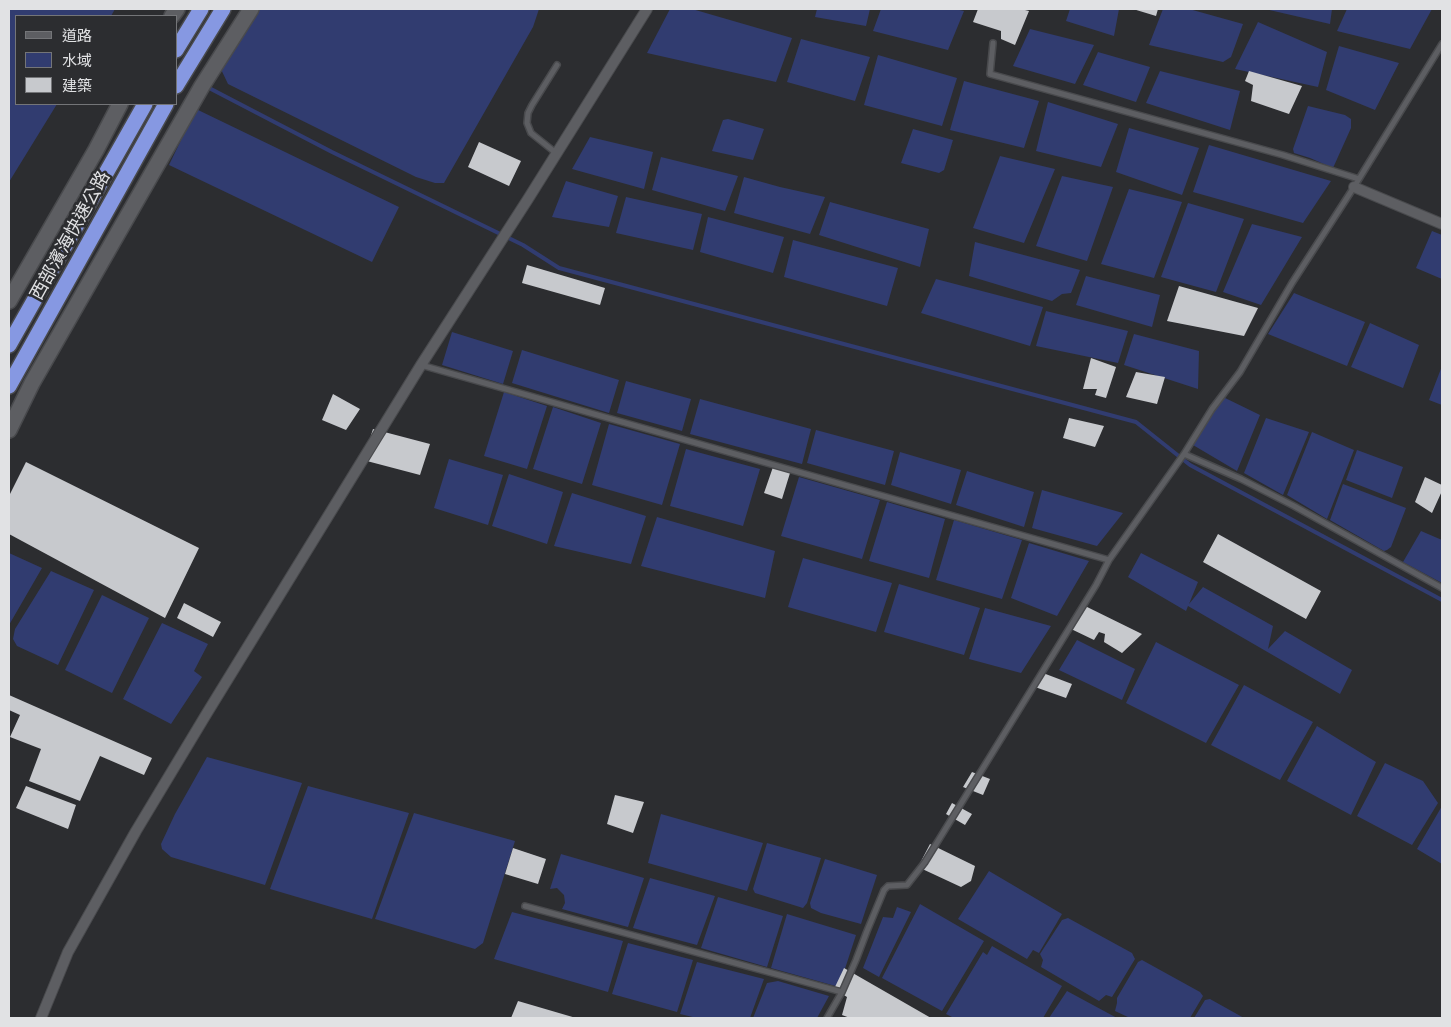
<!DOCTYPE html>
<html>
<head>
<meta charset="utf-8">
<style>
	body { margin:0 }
	#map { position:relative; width:1451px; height:1027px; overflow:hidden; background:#2c2d30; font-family:"DejaVu Sans","Noto Sans TC",sans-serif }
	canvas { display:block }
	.frame { position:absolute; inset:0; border:10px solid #e1e2e4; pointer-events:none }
	.legend { position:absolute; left:15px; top:15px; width:162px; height:90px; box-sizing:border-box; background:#2c2d30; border:1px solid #747578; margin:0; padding:6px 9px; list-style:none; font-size:15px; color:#e1e2e4 }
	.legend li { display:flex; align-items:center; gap:10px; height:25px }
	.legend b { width:25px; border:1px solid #747578 }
</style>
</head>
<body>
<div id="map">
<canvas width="1451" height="1027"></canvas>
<div class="frame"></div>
<ul class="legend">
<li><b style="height:6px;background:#5d5e62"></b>道路</li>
<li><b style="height:14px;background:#313c70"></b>水域</li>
<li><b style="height:14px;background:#c7c9cd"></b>建築</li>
</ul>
</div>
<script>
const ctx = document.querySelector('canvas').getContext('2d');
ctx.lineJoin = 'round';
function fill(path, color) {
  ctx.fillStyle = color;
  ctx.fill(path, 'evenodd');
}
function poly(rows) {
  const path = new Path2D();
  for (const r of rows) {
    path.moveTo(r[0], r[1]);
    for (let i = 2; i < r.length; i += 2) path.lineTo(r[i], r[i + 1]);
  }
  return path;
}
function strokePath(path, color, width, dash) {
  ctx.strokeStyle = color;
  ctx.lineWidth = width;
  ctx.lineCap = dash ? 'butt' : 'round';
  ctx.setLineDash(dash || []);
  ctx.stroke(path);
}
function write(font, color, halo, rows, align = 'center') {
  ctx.font = font + ' "DejaVu Sans","Noto Sans TC",sans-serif';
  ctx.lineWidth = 5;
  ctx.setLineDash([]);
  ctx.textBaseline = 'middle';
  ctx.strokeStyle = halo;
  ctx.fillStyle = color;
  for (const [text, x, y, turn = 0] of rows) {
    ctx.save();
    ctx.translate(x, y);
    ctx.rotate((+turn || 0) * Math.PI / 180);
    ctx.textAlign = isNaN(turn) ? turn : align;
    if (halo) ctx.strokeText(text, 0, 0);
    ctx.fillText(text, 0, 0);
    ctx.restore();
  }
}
fill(poly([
	[9,9,115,9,111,16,16,16,16,104,57,104,9,182],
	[249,9,539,9,533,27,444,183,435,183,416,177,228,84,218,63],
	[670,9,692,9,792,38,776,82,647,53],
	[817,9,870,9,866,26,815,17],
	[881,9,955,9,964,11,948,50,873,31],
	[1070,9,1119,9,1114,36,1066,21],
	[1163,9,1189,9,1243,24,1231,57,1223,62,1149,45],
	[1265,9,1332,9,1330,24],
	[1347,9,1432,9,1410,49,1337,31],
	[1258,22,1327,52,1318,87,1235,69],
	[1030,29,1094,45,1075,84,1013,66],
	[801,39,870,57,855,101,787,82],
	[1339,46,1399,63,1375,110,1326,90],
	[1098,52,1150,67,1136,102,1083,85],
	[878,55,957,78,942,126,864,105],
	[1160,71,1240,91,1230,130,1146,103],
	[964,81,1039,101,1024,148,950,130],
	[1048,102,1118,124,1101,167,1036,151],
	[1308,106,1345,115,1351,119,1351,128,1333,168,1310,158,1294,153,1293,149],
	[196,109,399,207,372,262,169,165],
	[728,119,764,129,753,160,712,151,723,120],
	[1129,128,1199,148,1182,195,1116,172],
	[913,129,953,140,944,170,939,173,901,163],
	[590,137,653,152,644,189,572,169],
	[1209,145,1331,181,1303,223,1193,192],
	[1000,156,1055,169,1024,243,973,228],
	[661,157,738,176,725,211,652,190],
	[1062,176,1113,187,1087,261,1036,246],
	[744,177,780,187,825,197,810,234,734,213],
	[566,181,618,196,609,227,552,217],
	[1129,189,1182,202,1154,278,1101,264],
	[626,197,702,214,693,250,616,233],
	[830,202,929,229,920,267,819,235],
	[1188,203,1244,219,1216,292,1161,277],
	[708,217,784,237,773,273,700,252],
	[1252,224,1302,237,1261,305,1223,292],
	[1432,231,1442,235,1442,279,1416,268],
	[793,240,898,268,887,306,784,277],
	[975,242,1080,270,1071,293,1062,294,1052,301,969,276],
	[1086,276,1160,295,1152,327,1076,305],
	[936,279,1043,307,1030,346,921,313],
	[1294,293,1365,322,1347,366,1268,334],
	[1046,311,1128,331,1118,363,1036,346],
	[1370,323,1419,345,1403,388,1351,367],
	[452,332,513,351,503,384,442,365],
	[1134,334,1199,351,1198,389,1124,365],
	[522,350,619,380,609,413,512,383],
	[1442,366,1442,405,1429,400],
	[626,381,691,399,682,431,617,413],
	[504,392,547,406,527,469,484,456],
	[1221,396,1260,415,1237,471,1193,445],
	[700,399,811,429,802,464,690,434],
	[553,407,601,423,582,484,533,469],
	[1266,418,1309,432,1283,495,1244,473],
	[609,424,680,444,662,505,592,485],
	[816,430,894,451,885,485,807,463],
	[1312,432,1354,450,1327,519,1287,495],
	[686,449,760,469,743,526,670,506],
	[1357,450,1403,467,1392,498,1346,480],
	[900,452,961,470,951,504,891,485],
	[449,459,503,475,488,525,434,508],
	[967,471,1034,492,1024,527,956,505],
	[509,474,563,492,547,544,492,526],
	[799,477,880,500,862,559,781,536],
	[1343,484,1406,508,1391,547,1387,550,1384,551,1330,520],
	[1042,490,1123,513,1097,546,1032,528],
	[572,493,646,516,631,564,554,546],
	[887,502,945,519,929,578,869,561],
	[657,517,775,551,765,598,641,566],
	[954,520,1022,540,1002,599,936,580],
	[1421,531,1442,540,1442,583,1403,562],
	[1029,543,1089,561,1057,616,1011,598],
	[9,553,42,568,9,625],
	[1141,553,1198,582,1189,604,1203,587,1273,626,1268,649,1285,631,1352,670,1340,694,1188,606,1186,611,1128,577],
	[803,558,892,583,876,632,788,607],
	[51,571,94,590,58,665,17,646,13,639,15,629],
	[899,584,980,608,964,655,884,632],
	[102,595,149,618,112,693,65,670],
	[985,608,1051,626,1021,673,969,659],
	[162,623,208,644,194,671,202,677,171,724,123,699],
	[1077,640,1135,669,1122,700,1059,670],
	[1156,642,1239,685,1206,743,1126,703],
	[1244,685,1313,722,1280,780,1211,745],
	[1317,726,1376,762,1351,815,1287,781],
	[207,757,302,783,265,885,171,857,162,849,161,844,175,814],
	[1385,763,1423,781,1438,803,1412,845,1357,816],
	[308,786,409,813,372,919,270,889],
	[1442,806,1442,864,1417,849],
	[414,813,515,841,483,943,475,949,375,919],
	[661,814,763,843,747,891,648,863],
	[767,843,821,858,807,903,803,908,755,893,753,889],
	[561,854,644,878,628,927,562,909,565,903,564,895,557,888,550,889],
	[825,859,877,875,861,924,821,913,811,908,810,903],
	[989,871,1062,914,1039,953,1033,950,1027,959,958,919],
	[650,878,715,896,697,945,633,928],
	[718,897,783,916,767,967,701,948],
	[920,904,984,941,942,1011,882,978],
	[897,907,911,912,879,977,863,968,883,917,893,918],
	[512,912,623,941,608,992,494,959],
	[787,914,856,935,839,987,771,968],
	[1068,918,1132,953,1135,959,1112,997,1106,995,1099,1001,1041,967,1043,960,1040,954,1062,920],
	[628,943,693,960,677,1012,612,994],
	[992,946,1062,986,1043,1018,954,1018,946,1014,983,952,987,955],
	[1142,960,1200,992,1203,996,1190,1018,1130,1018,1115,1011,1117,1003,1117,998,1138,962],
	[697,962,764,979,750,1018,697,1018,680,1014],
	[778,981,829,996,817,1018,753,1018,767,983],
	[1067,991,1117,1018,1049,1018],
	[1210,999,1244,1018,1194,1018,1205,1000]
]), '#313c70');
strokePath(poly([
	[211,89,332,152,523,245,559,268,1136,422,1190,465,1442,600]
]), '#313c70', 4);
fill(poly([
	[978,9,1021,9,1029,11,1015,45,1001,39,1001,31,973,22],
	[1133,9,1158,9,1156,16],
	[1249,71,1302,86,1289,114,1251,101,1253,85,1245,81],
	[479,142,521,161,509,186,468,167],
	[527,265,605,288,600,305,522,283],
	[1179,286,1258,308,1244,336,1167,321],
	[1091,358,1116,367,1106,398,1095,395,1097,389,1083,389],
	[1136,372,1165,377,1157,404,1126,397],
	[333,394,360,409,346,430,322,420],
	[1069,418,1104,426,1095,447,1063,438],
	[373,429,430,444,420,475,363,460],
	[26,462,199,548,165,618,9,534,9,496],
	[773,467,790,473,782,499,764,493],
	[1425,477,1442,485,1442,491,1432,513,1415,502],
	[1218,534,1321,591,1306,619,1203,562],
	[184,603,221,622,213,637,177,618],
	[1081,604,1142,634,1122,653,1104,642,1105,634,1099,632,1094,640,1069,628],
	[1043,673,1072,684,1066,698,1035,687],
	[9,695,152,758,144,775,100,756,80,801,29,781,41,749,10,737,20,715,9,710],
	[972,772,990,779,983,795,963,787],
	[26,786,76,805,68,829,16,808],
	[615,795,644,802,633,833,607,824],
	[952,803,972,814,965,825,946,814],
	[930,844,975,866,971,881,961,887,918,867],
	[513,848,546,859,538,884,505,874],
	[844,968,931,1018,850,1018,842,1015,847,997,834,989],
	[518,1001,576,1018,511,1018]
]), '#c7c9cd');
const lane = poly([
	[993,43,990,74,1283,155,1359,179],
	[556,153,531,133,527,123,528,113,532,105,557,65],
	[421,365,1109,560],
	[1184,454,1241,479,1294,506,1442,588],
	[525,906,842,992],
	[827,1018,842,992,856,960,867,931,884,890,888,886,907,885,925,862,1096,585,1109,560,1184,454,1212,409,1240,372,1292,283,1354,187,1442,44]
]);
const street = poly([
	[1354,187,1442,224],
	[41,1018,68,952,136,831,207,713,421,365,528,199,647,9]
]);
const secondary = poly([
	[172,16,177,9],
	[9,301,96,150,120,104],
	[9,430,32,383,202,86,251,9]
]);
const highway = poly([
	[176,50,201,9],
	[176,86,223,9],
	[9,345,145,104],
	[9,386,166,104]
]);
strokePath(lane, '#494a4d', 8);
strokePath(street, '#494a4d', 12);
strokePath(secondary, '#494a4d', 18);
strokePath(highway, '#494a4d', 18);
strokePath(lane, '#5d5e62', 5);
strokePath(street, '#5d5e62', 10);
strokePath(secondary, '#5d5e62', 15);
strokePath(highway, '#8698e2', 15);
write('18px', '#e1e2e4', '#2c2d30', [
	["西部濱海快速公路",71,236,-61]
]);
</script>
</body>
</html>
